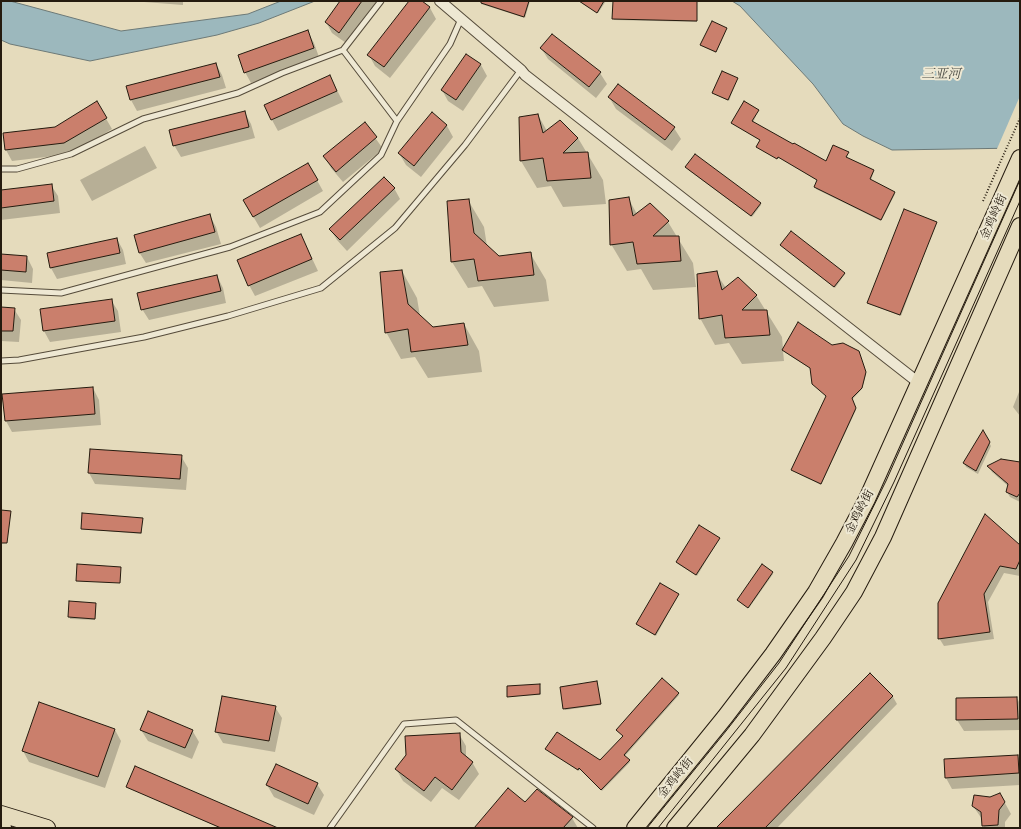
<!DOCTYPE html>
<html>
<head>
<meta charset="utf-8">
<style>
	body { margin:0 }
	#map { position:relative; width:1021px; height:829px; overflow:hidden; background:#e5dbbc; font-family:"Old Standard TT",serif }
	canvas { display:block }
	.frame { position:absolute; inset:0; border:2px solid #251b0f; pointer-events:none }
</style>
</head>
<body>
<div id="map">
<canvas width="1021" height="829"></canvas>
<div class="frame"></div>
</div>
<script>
const ctx = document.querySelector('canvas').getContext('2d');
ctx.lineJoin = 'round';
function fill(path, color) {
  ctx.fillStyle = color;
  ctx.fill(path, 'evenodd');
}
function poly(rows) {
  const path = new Path2D();
  for (const r of rows) {
    path.moveTo(r[0], r[1]);
    for (let i = 2; i < r.length; i += 2) path.lineTo(r[i], r[i + 1]);
  }
  return path;
}
function strokePath(path, color, width, dash) {
  ctx.strokeStyle = color;
  ctx.lineWidth = width;
  ctx.lineCap = dash ? 'butt' : 'round';
  ctx.setLineDash(dash || []);
  ctx.stroke(path);
}
function write(font, color, halo, rows, align = 'center') {
  ctx.font = font + ' "Old Standard TT","Noto Serif SC",serif';
  ctx.lineWidth = 4;
  ctx.setLineDash([]);
  ctx.textBaseline = 'middle';
  ctx.strokeStyle = halo;
  ctx.fillStyle = color;
  for (const [text, x, y, turn = 0] of rows) {
    ctx.save();
    ctx.translate(x, y);
    ctx.rotate((+turn || 0) * Math.PI / 180);
    ctx.textAlign = isNaN(turn) ? turn : align;
    if (halo) ctx.strokeText(text, 0, 0);
    ctx.fillText(text, 0, 0);
    ctx.restore();
  }
}
const water = poly([
	[1,1,10,1,121,31,248,14,281,1,315,1,259,23,217,35,90,61,10,44,1,40,1,1],
	[732,1,1020,1,1020,148,892,150,863,136,843,124,813,84,740,6,732,1]
]);
fill(water, '#9cb8bd');
strokePath(water, '#6c7977', 1);
fill(poly([
	[1020,96,1020,150,996,151]
]), '#e5dbbc');
fill(poly([
	[131,1,183,1,183,5],
	[341,1,377,1,346,43,332,33,326,22],
	[411,1,420,1,430,8,436,19,390,78,375,66,369,55],
	[481,1,530,1,525,18,481,4],
	[583,1,606,1,598,13,583,4],
	[614,1,697,1,697,22,614,20],
	[726,29,716,53,702,46,702,45],
	[308,32,314,43,320,60,251,83,245,72],
	[552,35,600,73,607,84,596,98,548,59,541,48],
	[466,55,481,65,487,76,463,111,448,101,442,90],
	[216,64,222,75,226,88,137,111,131,100,127,87],
	[330,76,343,102,278,131,272,120],
	[737,79,729,101,714,94,713,93],
	[618,85,674,128,681,139,672,151,616,109,609,97],
	[97,103,112,129,71,154,12,161,6,150,55,128],
	[758,111,753,123,826,163,848,153,847,158,874,171,871,180,895,194,881,221,816,189,818,181,779,157,778,159,758,148,761,141,732,123],
	[245,113,251,124,255,138,181,157,174,145],
	[432,114,447,126,453,137,421,177,406,165,399,153],
	[538,115,547,131,560,121,578,138,603,180,606,204,563,207,551,186,537,188,521,161,520,118],
	[365,123,383,149,343,182,331,168,325,157],
	[145,146,157,168,92,201,80,180],
	[308,164,323,191,260,228,244,201],
	[687,169,760,203,761,205,752,217],
	[51,185,58,196,60,213,1,220,1,191],
	[394,188,400,199,347,251,337,240,330,229],
	[628,198,637,214,668,222,693,263,696,287,653,290,641,269,627,271,611,244],
	[468,200,484,227,487,246,499,257,530,253,546,280,549,301,494,307,482,286,468,288,452,262],
	[210,216,216,227,221,244,146,263,139,252],
	[936,223,901,316,869,304,869,303],
	[791,232,845,274,835,288,782,246],
	[301,235,318,271,255,296,249,285],
	[117,239,123,250,126,264,57,279,51,268],
	[1,255,27,257,33,269,32,283,1,280],
	[402,271,417,298,420,316,432,328,464,324,479,351,482,372,428,378,415,357,401,359,386,332],
	[716,273,726,288,756,295,782,337,783,349,832,346,859,354,866,374,862,389,852,400,856,410,821,485,793,471,827,396,811,369,783,351,784,361,742,364,729,343,715,345,700,318],
	[217,276,223,288,226,303,149,320,142,309],
	[111,300,118,311,121,332,50,342,44,331,41,310],
	[1,308,14,309,21,320,19,342,1,341],
	[93,388,99,400,101,425,12,432,6,421],
	[1019,392,1020,393,1020,416,1013,407],
	[983,432,991,446,978,474,966,467,964,463],
	[181,456,188,468,186,490,95,484,89,473],
	[989,466,1020,472,1020,502,1010,497,1007,492,1008,486,992,472],
	[142,519,142,534,82,529],
	[719,539,697,576,678,564,677,562],
	[1020,546,1020,576,1004,573,988,602,994,639,944,646,939,638,939,603],
	[762,566,773,574,749,608,739,601],
	[678,595,656,636,638,625,637,624],
	[70,602,96,605,95,620,70,619],
	[870,675,893,697,897,704,777,828,717,828],
	[662,680,679,695,625,756,630,762,602,791,580,769,579,771,547,750,600,762,624,737],
	[597,683,601,705,565,710,561,688],
	[540,686,541,695,508,696],
	[1017,698,1020,704,1020,730,964,731,957,720,957,699],
	[275,707,282,718,275,752,223,743,216,731],
	[115,730,121,741,105,788,29,762,23,751],
	[141,730,192,730,199,742,192,759,148,741],
	[459,734,466,746,466,758,472,762,479,774,459,800,442,788,431,802,403,781,396,769],
	[1018,756,1020,760,1020,785,952,789,946,778],
	[317,784,324,795,314,815,274,797,267,785],
	[127,787,276,828,220,828],
	[1000,794,1011,814,1005,822,1005,828,984,828,982,819,973,806],
	[525,804,572,818,578,828,476,828]
]), '#0003');
const building = poly([
	[340,1,362,1,339,33,325,22,340,1],
	[409,1,422,1,430,7,384,67,367,55,409,1],
	[481,1,529,1,524,17,481,3,481,1],
	[579,1,604,1,597,13,579,1],
	[613,1,697,1,697,21,612,19,613,1],
	[712,21,727,28,716,52,700,45,712,21],
	[308,30,314,48,244,73,238,55,308,30],
	[552,34,601,72,589,87,540,48,552,34],
	[466,54,481,64,456,100,441,90,466,54],
	[216,63,220,77,130,100,126,86,216,63],
	[722,71,738,78,728,100,712,93,722,71],
	[330,75,337,91,271,120,264,105,330,75],
	[618,84,675,127,665,140,608,97,618,84],
	[97,101,107,118,64,143,5,150,3,133,55,127,97,101],
	[744,101,759,110,752,121,793,144,794,143,826,161,833,145,849,152,846,157,874,170,870,179,895,192,881,220,814,187,817,180,778,157,777,159,756,147,760,140,731,123,744,101],
	[245,111,249,127,173,146,169,130,245,111],
	[432,112,447,125,414,166,398,153,432,112],
	[538,114,543,133,560,120,578,138,563,153,588,152,591,178,547,181,543,158,520,161,519,117,538,114],
	[365,122,377,137,336,172,323,156,365,122],
	[695,154,761,203,751,216,685,167,695,154],
	[308,163,318,180,253,217,243,200,308,163],
	[384,177,395,188,340,240,329,229,384,177],
	[52,184,54,201,1,208,1,190,52,184],
	[629,197,633,216,650,203,669,221,653,236,679,236,681,261,637,264,633,242,610,245,609,200,629,197],
	[469,199,474,233,499,256,531,252,534,275,478,281,474,259,451,262,447,201,469,199],
	[904,209,937,222,900,315,867,303,904,209],
	[210,214,215,232,139,253,134,235,210,214],
	[791,231,845,273,834,287,780,245,791,231],
	[301,234,312,259,248,286,237,260,301,234],
	[117,238,120,253,50,268,47,253,117,238],
	[1,254,27,256,26,272,1,270,1,254],
	[402,270,408,304,433,327,464,323,468,345,411,352,408,329,385,333,380,272,402,270],
	[717,271,722,290,738,277,757,295,742,310,767,310,770,335,725,338,722,315,699,319,697,274,717,271],
	[217,275,221,291,141,310,137,293,217,275],
	[112,299,115,321,43,331,40,309,112,299],
	[1,307,15,308,13,331,1,331,1,307],
	[798,322,832,345,843,343,859,351,866,372,862,388,852,398,856,408,821,484,791,470,826,396,812,384,810,368,782,350,798,322],
	[93,387,95,414,5,421,2,394,93,387],
	[983,430,990,442,976,471,963,463,983,430],
	[90,449,182,455,180,479,88,473,90,449],
	[1001,459,1020,462,1020,493,1017,497,1006,492,1008,484,987,466,1001,459],
	[1,510,11,511,7,543,1,543,1,510],
	[82,513,143,518,141,533,81,529,82,513],
	[985,514,1020,545,1020,560,1016,569,1000,566,984,594,990,632,938,639,938,603,985,514],
	[699,525,720,538,696,575,676,562,699,525],
	[77,564,121,567,120,583,76,581,77,564],
	[762,564,773,572,748,608,737,600,762,564],
	[660,583,679,594,655,635,636,624,660,583],
	[69,601,96,603,95,619,68,617,69,601],
	[870,673,893,696,765,828,716,828,870,673],
	[662,678,679,693,624,755,630,760,601,790,579,768,578,770,545,749,557,732,600,760,623,736,616,730,662,678],
	[597,681,601,704,563,709,560,687,597,681],
	[540,684,540,694,507,697,507,686,540,684],
	[222,696,276,706,269,741,215,732,222,696],
	[1017,697,1018,719,956,720,956,698,1017,697],
	[39,702,115,729,98,777,22,751,39,702],
	[148,711,193,730,185,748,140,730,148,711],
	[460,733,461,752,473,762,452,790,435,777,424,791,395,769,406,755,405,736,460,733],
	[1018,755,1019,773,945,778,944,759,1018,755],
	[276,764,318,783,308,804,266,785,276,764],
	[135,766,278,828,221,828,126,787,135,766],
	[508,788,525,802,537,789,573,817,563,828,474,828,508,788],
	[1000,793,1005,802,999,810,998,825,982,826,981,812,972,806,974,795,990,797,1000,793]
]);
fill(building, '#ca7f6c');
strokePath(building, '#251b0f', 1);
const service = poly([
	[381,1,343,50,397,121],
	[1,169,17,169,71,154,143,119,238,93,282,73,343,50],
	[1,290,61,293,230,247,320,212,381,155,397,121,450,44,461,19],
	[1,361,19,360,144,337,228,316,321,288,395,228,465,145,521,70],
	[330,828,404,724,456,720,593,828]
]);
const minor = poly([
	[440,1,521,70,525,75,919,383]
]);
const primary = poly([
	[1,814,47,828],
	[1,827,3,828],
	[635,828,725,717,773,654,816,592,844,543,867,499,1020,158],
	[675,828,752,735,823,638,854,592,883,537,1020,226]
]);
strokePath(service, '#554b3a', 7);
strokePath(minor, '#554b3a', 12);
strokePath(primary, '#251b0f', 18);
strokePath(poly([
	[983,201,1020,118]
]), '#251b0f', 2, [1, 2]);
strokePath(service, '#eee8d3', 5);
strokePath(minor, '#eee8d3', 10);
strokePath(primary, '#e5dbbc', 16);
strokePath(poly([
	[647,828,726,731,779,663,849,556,886,481,1020,180],
	[658,828,786,668,856,560,894,482,1020,201]
]), '#251b0f', 1);
write('12px', '#251b0f', '#eee8d3', [
	["金鸡岭街",994,217,-66],
	["金鸡岭街",860,512,-63],
	["金鸡岭街",676,778,-51]
]);
write('italic 13px', '#494a43', '#eee8d3', [
	["三亚河",941,75]
]);
</script>
</body>
</html>
